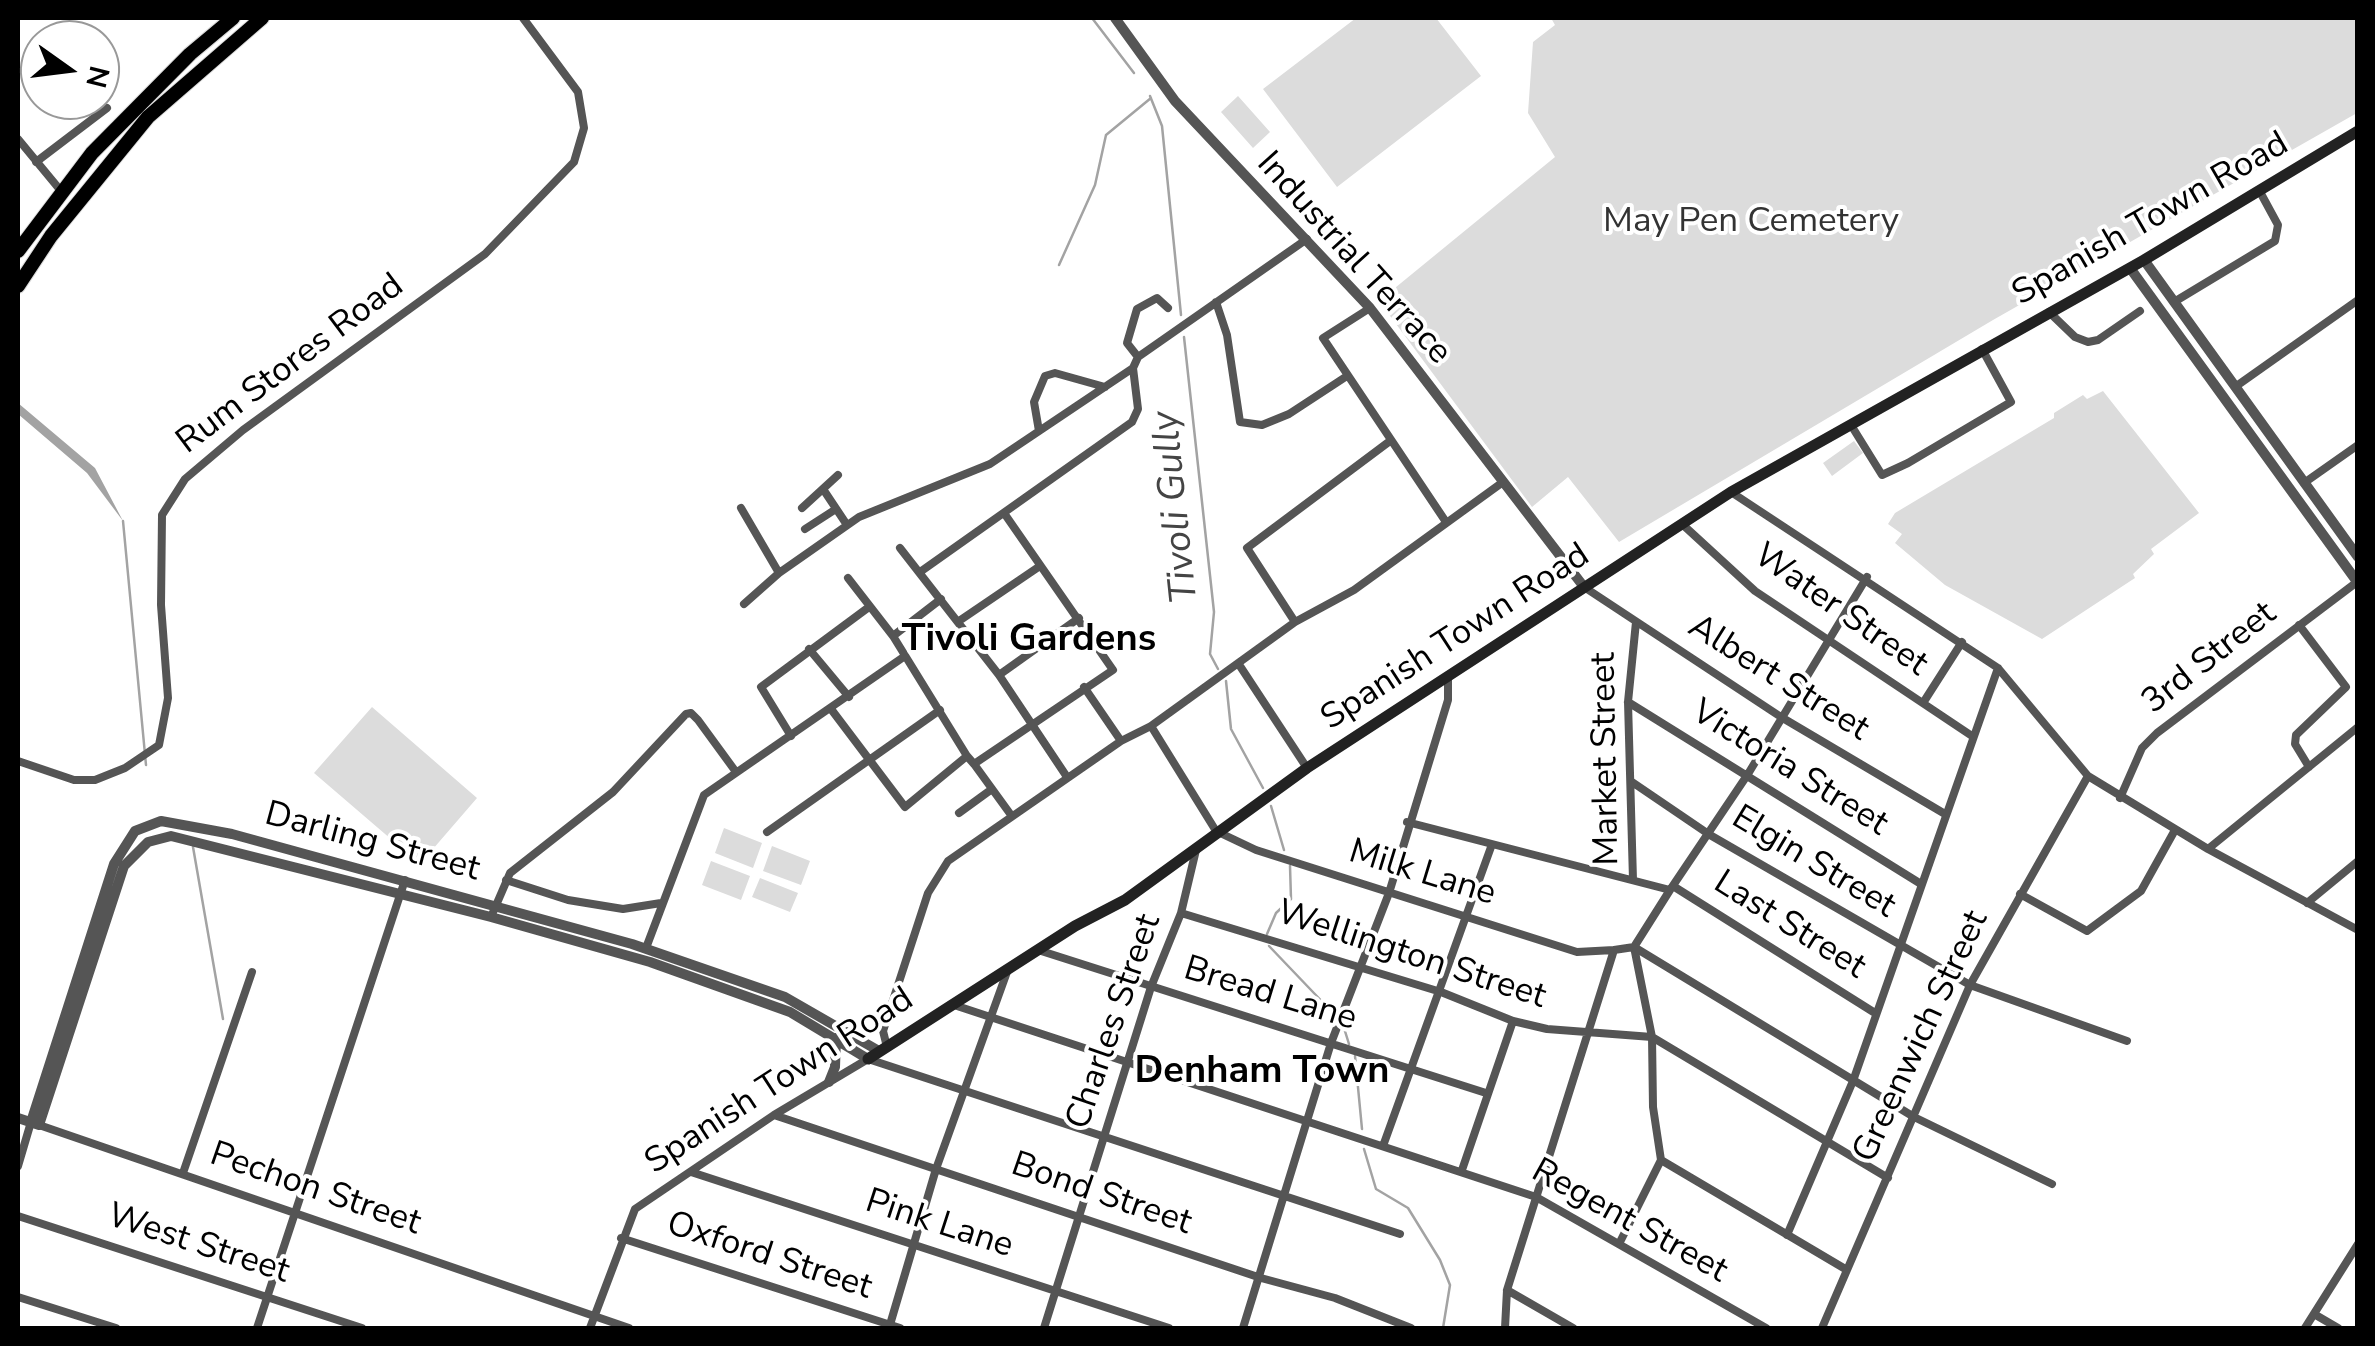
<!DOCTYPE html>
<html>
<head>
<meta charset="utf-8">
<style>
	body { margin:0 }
	#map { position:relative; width:2375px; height:1346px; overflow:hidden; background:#fff; font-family:"Nunito Sans",sans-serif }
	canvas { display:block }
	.frame { position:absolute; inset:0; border:20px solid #000; pointer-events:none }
	.north { position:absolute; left:20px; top:20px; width:100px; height:100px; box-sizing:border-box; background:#fff; border:2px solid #999; border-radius:50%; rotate:104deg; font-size:28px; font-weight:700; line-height:40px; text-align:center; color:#000 }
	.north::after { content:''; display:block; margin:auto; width:35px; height:45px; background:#000; clip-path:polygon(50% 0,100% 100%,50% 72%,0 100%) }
</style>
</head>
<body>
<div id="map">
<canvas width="2375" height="1346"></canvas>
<div class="frame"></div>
<div class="north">N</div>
</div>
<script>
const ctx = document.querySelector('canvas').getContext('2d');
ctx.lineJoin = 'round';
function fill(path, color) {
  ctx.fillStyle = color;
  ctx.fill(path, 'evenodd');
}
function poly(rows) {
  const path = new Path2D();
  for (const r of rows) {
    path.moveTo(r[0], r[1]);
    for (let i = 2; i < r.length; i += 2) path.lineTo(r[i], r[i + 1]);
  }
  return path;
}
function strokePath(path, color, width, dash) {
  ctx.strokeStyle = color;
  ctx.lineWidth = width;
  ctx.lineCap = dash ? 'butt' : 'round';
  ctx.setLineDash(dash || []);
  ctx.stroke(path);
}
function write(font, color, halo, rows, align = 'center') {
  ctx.font = font + ' "Nunito Sans",sans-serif';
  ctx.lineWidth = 8;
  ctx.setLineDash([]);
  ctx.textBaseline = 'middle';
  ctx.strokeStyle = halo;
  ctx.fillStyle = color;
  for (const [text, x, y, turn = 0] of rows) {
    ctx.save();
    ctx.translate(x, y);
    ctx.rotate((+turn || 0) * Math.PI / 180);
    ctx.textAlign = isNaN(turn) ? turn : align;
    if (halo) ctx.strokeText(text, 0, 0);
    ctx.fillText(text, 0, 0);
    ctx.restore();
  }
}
fill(poly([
	[1356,18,1436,18,1481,76,1337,187,1263,89],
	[1551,18,2357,18,2357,113,1993,320,1619,542,1568,477,1532,507,1379,301,1555,157,1528,113,1533,42,1555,25],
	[1238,96,1270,132,1253,148,1221,112],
	[2103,391,2199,513,2151,549,2154,554,2133,574,2135,578,2042,639,1945,585,1895,543,1902,534,1888,524,1895,513,2054,418,2054,413,2083,395,2087,399],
	[1854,441,1863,453,1832,476,1823,463],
	[372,707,477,798,420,864,314,773],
	[724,828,762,843,753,868,715,853],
	[772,846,810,861,801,885,763,871],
	[711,861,750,876,741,900,702,885],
	[760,878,798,893,790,912,752,897]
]), '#dcdcdc');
fill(poly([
	[18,403,95,468,123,521,87,473,18,414]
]), '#a3a3a3');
strokePath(poly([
	[1092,18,1134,73],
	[1150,96,1162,126,1181,315],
	[1059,265,1095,185,1106,135,1151,98],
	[1184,337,1214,612,1210,654,1218,669],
	[123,521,146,765],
	[1226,681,1231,729,1263,788],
	[1271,806,1284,850],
	[193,847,223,1019],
	[1267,934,1276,913,1291,899,1290,866],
	[1269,946,1333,1013],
	[1344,1028,1349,1044],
	[1355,1056,1362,1129],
	[1364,1149,1376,1189,1408,1208,1440,1260,1450,1285,1443,1328]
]), '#a3a3a3', 2.5);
const trunk = poly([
	[18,251,92,153,190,54,233,18],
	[18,286,51,236,148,117,262,18]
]);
strokePath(trunk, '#dbdbdb', 16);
strokePath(poly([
	[18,139,61,191],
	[36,162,107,108],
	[1216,302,1227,335,1240,422,1262,425,1289,414,1347,376],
	[2174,302,2275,241,2278,225,2259,190],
	[1370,308,1323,338,1446,522],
	[2049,312,2075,337,2088,342,2098,340,2140,311],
	[1138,357,1127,343,1137,309,1157,298,1168,308],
	[2235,387,2358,300],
	[1851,425,1882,475,1908,463,2011,402,1982,349],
	[1039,431,1034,402,1045,376,1055,373,1105,387],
	[2304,483,2358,445],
	[825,492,847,525],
	[1731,492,1998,668,2088,776,2208,849,2358,930],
	[741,508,779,573],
	[802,508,838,475],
	[1682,524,1755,591,1972,736],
	[805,529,836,509],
	[900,548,999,675,1067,777],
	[920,572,1132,422,1138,409,1133,368,1138,357,1307,239],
	[848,578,893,636,967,756],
	[1584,587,1781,717,1945,814],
	[744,604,779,573,859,517,990,464,1133,368],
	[959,621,1040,566],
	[1295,622,1247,548,1390,441],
	[2299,625,2346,687,2296,735,2295,744,2309,767],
	[893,636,941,599],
	[809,649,849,697],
	[1238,663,1307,768],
	[999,675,1079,618],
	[1084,687,1121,741],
	[1628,702,1921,884],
	[1923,703,1962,642],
	[831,709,905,807,967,756,974,764,1113,670,1004,513],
	[1151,726,1216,831,1256,850,1577,952,1614,950],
	[791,736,761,687,869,607],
	[18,761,74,780,95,780,125,768,159,745,168,698,161,605,162,515,185,479,243,430,485,254,574,162,584,128,578,92,523,18],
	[974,764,1011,815],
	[1632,782,1710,835,1970,985,2127,1041],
	[2120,798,2142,748,2157,733,2357,582],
	[959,813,992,789],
	[1407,822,1670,890,1634,947,1652,1037,1653,1107,1661,1160,1847,1270],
	[767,832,940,710],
	[2208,849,2358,727],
	[506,880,568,900,623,909,661,903],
	[1633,880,1628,702,1636,622],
	[1673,886,1875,1013],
	[1670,890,1748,774,1867,577],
	[2020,894,2087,931,2141,891,2175,830],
	[2307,903,2358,861],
	[1181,913,1441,992,1513,1021,1547,1029,1652,1037,1888,1178],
	[491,917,510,873,613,792,686,714,691,713,698,720,736,772],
	[646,948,704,795,905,656],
	[1038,950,1486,1093],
	[954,1005,1536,1197,1766,1328],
	[887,1047,883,1031,928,893,948,861,1121,741,1151,726,1295,622,1354,590,1503,482],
	[774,1115,1261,1278,1335,1298,1411,1328],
	[39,1125,629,1328],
	[1383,1146,1491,847],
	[18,1166,31,1122],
	[1462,1170,1513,1021],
	[691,1172,1169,1328],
	[183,1173,252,972],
	[18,1216,362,1328],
	[1787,1235,1853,1081,1998,668],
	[621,1238,900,1328],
	[1619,1244,1661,1160],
	[1507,1290,1573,1328],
	[18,1297,116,1328],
	[2314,1314,2338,1328],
	[257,1328,405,880],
	[590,1328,635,1209,774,1115,868,1059,1400,1234],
	[889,1328,936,1169,1007,972],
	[1044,1328,1151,987,1181,913,1196,850],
	[1243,1328,1331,1043,1389,893,1448,700,1448,677],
	[1505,1328,1507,1290,1614,950,1634,947,1914,1117,2052,1184],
	[1822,1328,1970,985,2088,776],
	[2305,1328,2358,1244]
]), '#555', 8);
strokePath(poly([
	[1115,18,1175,101,1370,308,1584,587],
	[2144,260,2358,557],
	[2130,268,2358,583],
	[829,1082,835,1067,836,1038],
	[18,1118,39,1125,124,866,148,842,171,836,491,917,650,962,790,1012,868,1059],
	[31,1122,114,864,135,831,161,821,232,834,632,944,785,997,879,1051]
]), '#555', 10);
strokePath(poly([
	[868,1059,1075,926,1125,900,1307,768,1731,492,2144,260,2358,131]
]), '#222', 11);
strokePath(trunk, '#000', 14);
write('35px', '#000', '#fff', [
	["Spanish Town Road",2151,220,-30],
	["Industrial Terrace",1353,259,48],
	["Rum Stores Road",291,365,-37],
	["Water Street",1840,611,35],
	["Spanish Town Road",1456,638,-33],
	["3rd Street",2210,659,-38],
	["Albert Street",1778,679,32],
	["Market Street",1607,759,-91],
	["Victoria Street",1789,769,32],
	["Darling Street",372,843,15],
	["Elgin Street",1813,863,31],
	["Milk Lane",1422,874,17],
	["Last Street",1789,926,32],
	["Wellington Street",1411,956,18],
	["Bread Lane",1270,995,17],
	["Charles Street",1115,1022,-71],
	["Greenwich Street",1922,1037,-65],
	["Spanish Town Road",780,1082,-33],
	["Pechon Street",315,1190,19],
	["Bond Street",1101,1195,19],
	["Regent Street",1629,1222,29],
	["Pink Lane",939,1225,18],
	["West Street",198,1245,18],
	["Oxford Street",769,1257,18]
]);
write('35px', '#333', '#fff', [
	["May Pen Cemetery",1751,223]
]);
write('italic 38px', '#444', '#fff', [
	["Tivoli Gully",1177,507,-96]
]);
write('bold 38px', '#000', '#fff', [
	["Tivoli Gardens",1029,641],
	["Denham Town",1262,1073]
]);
</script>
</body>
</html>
